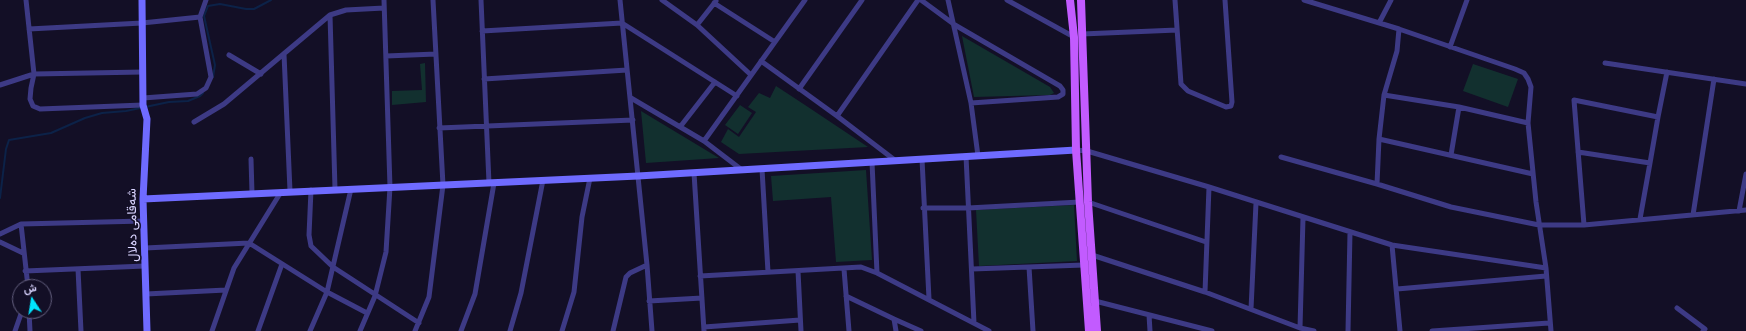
<!DOCTYPE html>
<html>
<head>
<meta charset="utf-8">
<style>
	body { margin:0 }
	#map { position:relative; width:1746px; height:331px; overflow:hidden; background:#130f26; font-family:Poppins,Vazirmatn,sans-serif }
	canvas { display:block }
	.north { position:absolute; left:12px; top:279px; width:40px; height:40px; box-sizing:border-box; background:#130f26; border:1px solid #625e7d; border-radius:50%; rotate:348deg; font-size:11px; font-weight:700; line-height:16px; text-align:center; color:#d9d4ff }
	.north::after { content:''; display:block; margin:auto; width:14px; height:18px; background:#00e5ff; clip-path:polygon(50% 0,100% 100%,50% 72%,0 100%) }
</style>
</head>
<body>
<div id="map">
<canvas width="1746" height="331"></canvas>
<div class="north">ش</div>
</div>
<script>
const ctx = document.querySelector('canvas').getContext('2d');
ctx.lineJoin = 'round';
function fill(path, color) {
  ctx.fillStyle = color;
  ctx.fill(path, 'evenodd');
}
function poly(rows) {
  const path = new Path2D();
  for (const r of rows) {
    path.moveTo(r[0], r[1]);
    for (let i = 2; i < r.length; i += 2) path.lineTo(r[i], r[i + 1]);
  }
  return path;
}
function strokePath(path, color, width, dash) {
  ctx.strokeStyle = color;
  ctx.lineWidth = width;
  ctx.lineCap = dash ? 'butt' : 'round';
  ctx.setLineDash(dash || []);
  ctx.stroke(path);
}
function write(font, color, halo, rows, align = 'center') {
  ctx.font = font + ' Poppins,Vazirmatn,sans-serif';
  ctx.lineWidth = 3;
  ctx.setLineDash([]);
  ctx.textBaseline = 'middle';
  ctx.strokeStyle = halo;
  ctx.fillStyle = color;
  for (const [text, x, y, turn = 0] of rows) {
    ctx.save();
    ctx.translate(x, y);
    ctx.rotate((+turn || 0) * Math.PI / 180);
    ctx.textAlign = isNaN(turn) ? turn : align;
    if (halo) ctx.strokeText(text, 0, 0);
    ctx.fillText(text, 0, 0);
    ctx.restore();
  }
}
fill(poly([
	[962,36,1050,87,1054,93,1050,95,974,97],
	[425,63,426,102,392,105,392,91,422,90,420,64],
	[1473,64,1518,79,1508,107,1463,91],
	[776,86,805,105,868,147,739,154,721,142,728,129,739,137,756,112,748,107,759,93,770,98],
	[740,105,752,113,738,134,725,125],
	[641,111,719,158,646,163],
	[866,170,872,260,836,262,831,197,773,201,771,176],
	[1074,205,1077,261,979,266,976,210]
]), '#12302f');
strokePath(poly([
	[213,77,215,65,204,16,208,6,220,4,246,9,254,9,271,0],
	[0,198,6,149,9,140,51,133,85,118,102,113,126,111,169,102,188,101,200,96,203,93]
]), '#0c2248', 2);
strokePath(poly([
	[26,0,34,74,31,88,30,99,33,106,40,109,143,105],
	[481,0,489,183],
	[620,0,647,265,652,331],
	[662,0,697,25,751,75],
	[921,0,955,25,1060,86,1063,90,1063,94,1058,97,971,103],
	[948,0,971,103,978,156],
	[1007,0,1074,37],
	[1175,0,1181,84,1188,91,1226,107,1231,106,1232,102,1225,0],
	[1304,0,1399,29,1397,51,1384,95],
	[714,3,775,42],
	[330,15,335,189],
	[1379,23,1391,0],
	[697,25,716,1],
	[29,29,142,23,200,17],
	[1399,29,1515,69,1524,73,1528,79,1531,87,1528,123,1536,202,1546,268,1551,331],
	[482,31,622,23,737,96],
	[1082,34,1177,30],
	[1450,47,1467,0],
	[284,54,290,191],
	[229,55,261,74],
	[386,56,436,54],
	[761,61,837,116,896,161],
	[1605,63,1746,84],
	[484,79,627,70],
	[0,85,34,74,143,72],
	[799,89,862,0],
	[143,98,197,94,206,88,211,77,200,17,206,0],
	[631,98,704,141,742,170],
	[837,116,918,0],
	[194,122,224,104,330,15,346,10,384,8],
	[680,127,715,82],
	[439,128,633,120],
	[1379,139,1533,174],
	[704,141,805,0],
	[1076,150,1087,151,1209,187,1392,245,1546,268],
	[1578,152,1650,163,1658,117],
	[1451,155,1459,107],
	[966,156,974,323],
	[1281,157,1377,184,1451,207,1539,225,1584,225,1746,210],
	[251,159,252,193],
	[922,159,929,299],
	[762,169,768,272],
	[694,173,704,331],
	[1377,184,1379,139,1384,95,1459,107,1528,123],
	[311,190,309,235,311,246,333,267,419,323],
	[1088,202,1206,242],
	[923,208,968,208,1080,202],
	[1739,211,1746,174],
	[1693,215,1714,79],
	[1640,219,1650,163],
	[21,224,28,287],
	[1584,225,1574,100,1658,117,1667,72],
	[0,234,21,224,144,221],
	[0,242,23,253],
	[1392,245,1400,331],
	[145,248,249,243,327,292,367,313],
	[1092,255,1205,292,1300,328,1314,331],
	[1029,267,1033,331],
	[78,269,81,331],
	[844,269,849,331],
	[972,269,1084,265],
	[25,271,145,266],
	[798,271,801,331],
	[877,273,989,331],
	[700,276,861,267,877,273,872,162],
	[1397,289,1546,276],
	[1205,292,1209,187],
	[146,294,226,290],
	[846,296,894,319,896,331],
	[649,301,702,298],
	[1095,301,1212,331],
	[1677,308,1705,329,1703,331],
	[1251,309,1256,203],
	[29,311,30,331],
	[1149,315,1150,331],
	[894,319,921,331],
	[704,327,800,320],
	[1300,328,1303,218],
	[15,331,22,311],
	[212,331,234,268,281,192],
	[258,331,282,264],
	[310,331,327,292,351,189],
	[360,331,375,296,386,252,390,187,384,0],
	[415,331,429,297,443,185,433,0],
	[461,331,475,294,494,183],
	[510,331,521,293,543,180],
	[562,331,574,292,582,217,590,178],
	[613,331,626,277,630,273,647,265],
	[1348,331,1350,232],
	[1432,331,1549,323]
]), '#3d3a85', 5);
strokePath(poly([
	[142,0,143,105,147,119,143,199,147,331],
	[143,199,638,176,1076,150]
]), '#6f6bff', 7);
strokePath(poly([
	[1070,0,1074,37,1076,150,1089,331],
	[1081,0,1088,202,1097,331]
]), '#c25bff', 8);
write('13px', '#d9d4ff', '#130f26', [
	["شەقامی دەلال",133,225,-91]
]);
</script>
</body>
</html>
